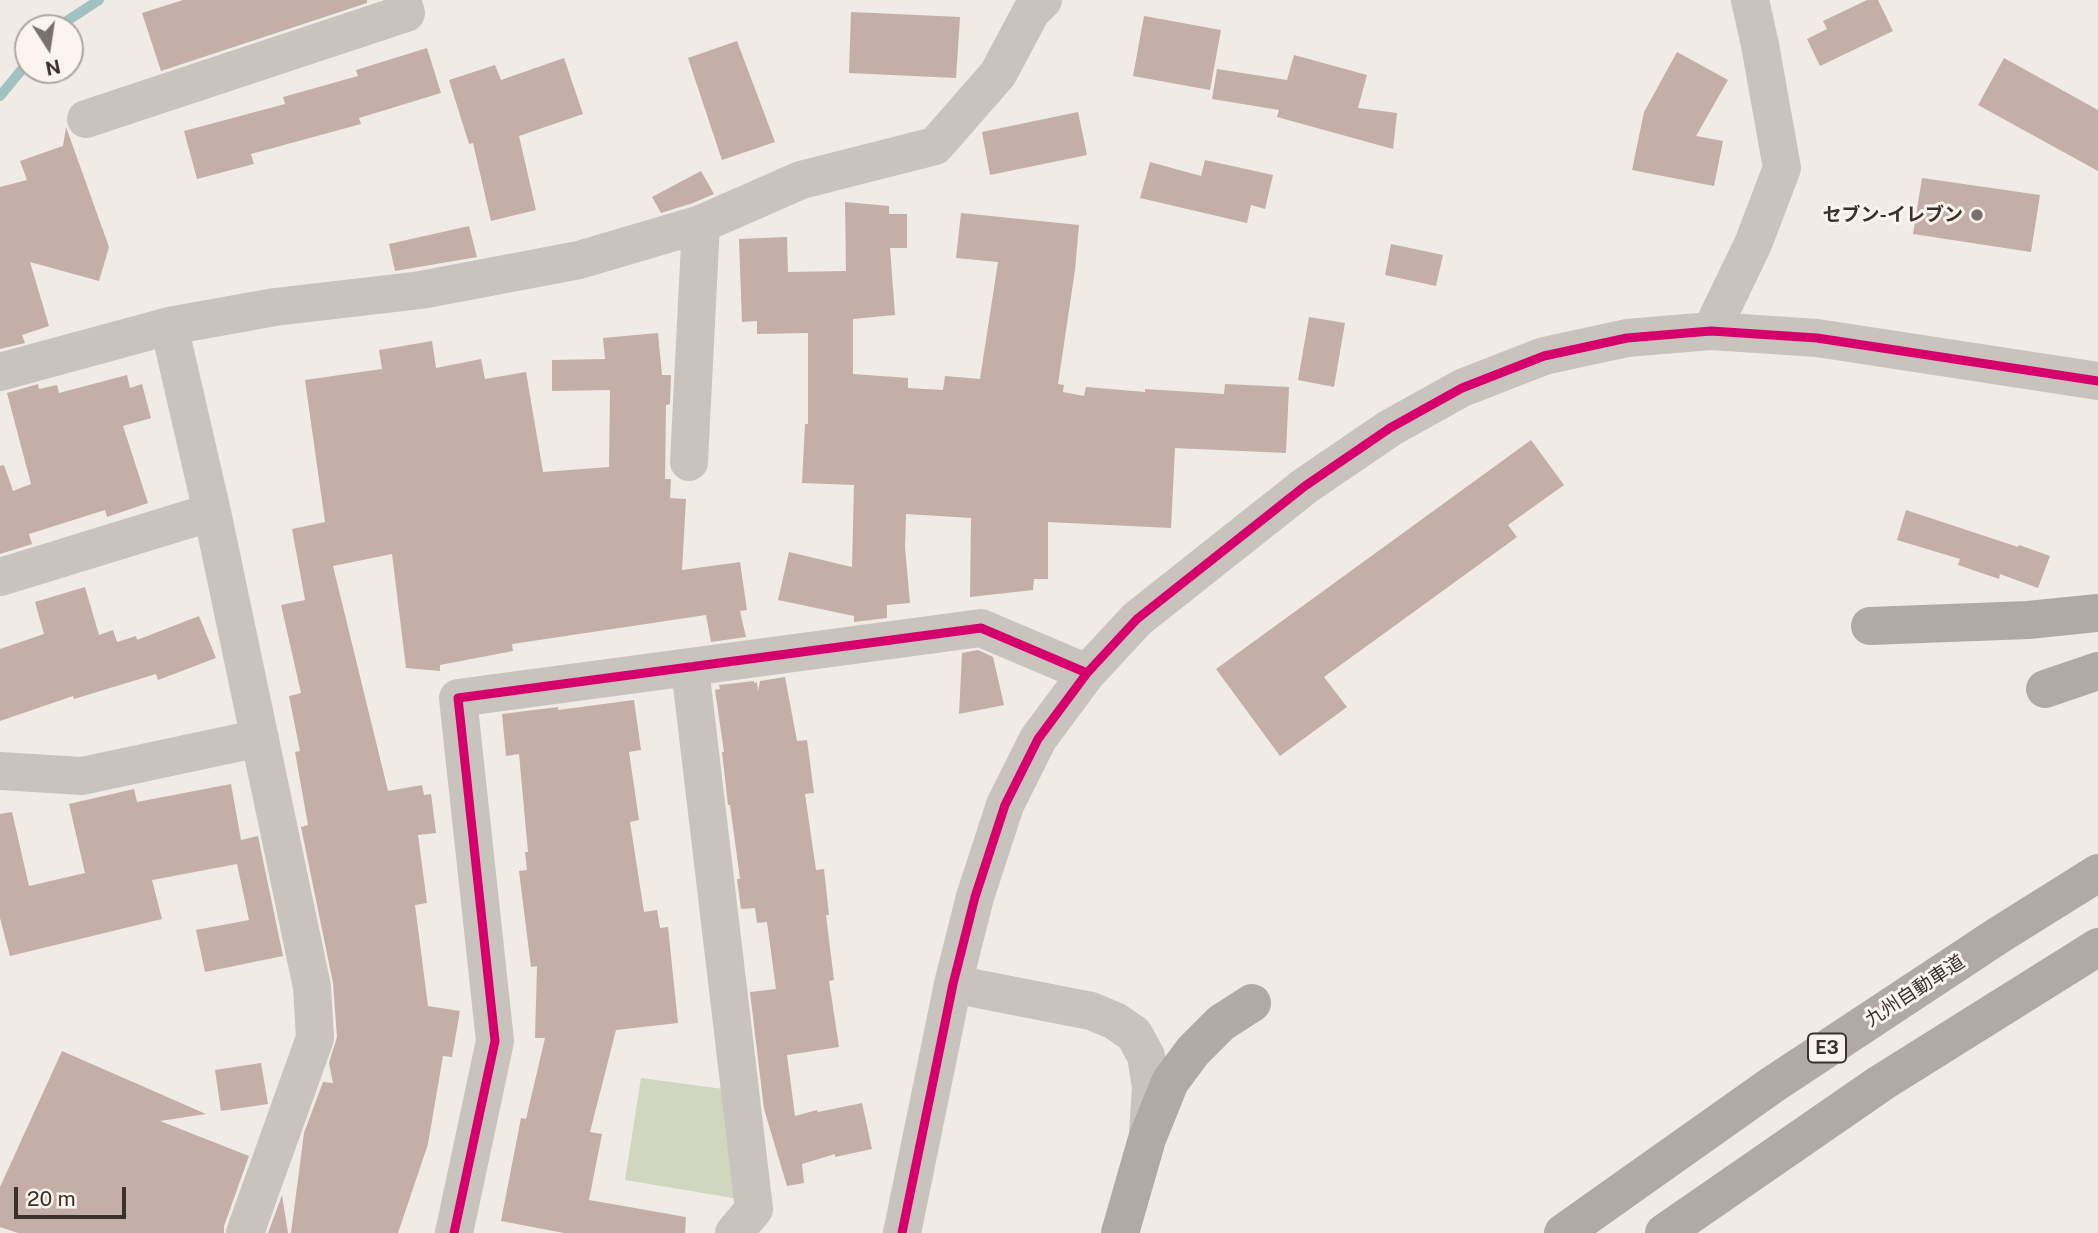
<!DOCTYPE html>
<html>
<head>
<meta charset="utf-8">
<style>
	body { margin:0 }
	#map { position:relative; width:2098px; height:1233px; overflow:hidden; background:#f0ebe5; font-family:"Public Sans",sans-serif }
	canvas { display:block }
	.north { position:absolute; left:14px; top:14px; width:70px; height:70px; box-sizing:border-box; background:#fbf5ee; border:2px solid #aea6a0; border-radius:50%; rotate:168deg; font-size:19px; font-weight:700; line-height:28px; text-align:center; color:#3b302b }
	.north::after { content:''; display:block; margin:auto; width:24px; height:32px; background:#7a716c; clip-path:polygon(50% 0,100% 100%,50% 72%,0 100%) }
	.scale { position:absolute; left:14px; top:1187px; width:112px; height:32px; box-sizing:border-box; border:4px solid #3b302b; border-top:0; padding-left:9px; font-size:21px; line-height:24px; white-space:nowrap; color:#3b302b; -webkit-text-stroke:5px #fbf5ee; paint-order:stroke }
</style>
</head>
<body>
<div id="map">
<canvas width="2098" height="1233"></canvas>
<div class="north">N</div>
<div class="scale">20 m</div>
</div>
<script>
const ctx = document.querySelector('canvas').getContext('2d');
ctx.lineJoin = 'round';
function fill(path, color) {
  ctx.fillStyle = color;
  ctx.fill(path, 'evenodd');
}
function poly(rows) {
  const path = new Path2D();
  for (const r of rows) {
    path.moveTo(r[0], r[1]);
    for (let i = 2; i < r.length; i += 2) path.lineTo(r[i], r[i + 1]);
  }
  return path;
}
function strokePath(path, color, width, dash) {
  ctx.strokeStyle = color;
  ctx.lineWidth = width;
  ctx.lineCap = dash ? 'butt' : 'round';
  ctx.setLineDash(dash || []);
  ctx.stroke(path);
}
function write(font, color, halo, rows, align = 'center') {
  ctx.font = font + ' "Public Sans","Noto Sans JP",sans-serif';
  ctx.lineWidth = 6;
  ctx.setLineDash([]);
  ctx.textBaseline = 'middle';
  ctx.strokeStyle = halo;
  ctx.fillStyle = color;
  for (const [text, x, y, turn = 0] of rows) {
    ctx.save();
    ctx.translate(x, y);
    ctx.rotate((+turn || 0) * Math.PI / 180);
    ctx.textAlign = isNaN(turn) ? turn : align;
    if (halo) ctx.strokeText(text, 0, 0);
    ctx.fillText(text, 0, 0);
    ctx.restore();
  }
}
fill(poly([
	[641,1078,753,1093,757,1202,625,1180]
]), '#d1d6bf');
strokePath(poly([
	[56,28,99,0],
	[0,96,28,62]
]), '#a1c2c1', 10);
fill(poly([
	[183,0,367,0,367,3,161,71,142,13],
	[1867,0,1878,0,1893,31,1820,66,1807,39,1827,29,1823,21],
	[851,12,960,17,956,78,849,73],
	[1144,16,1221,30,1210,90,1133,76],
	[737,41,775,142,722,160,688,58],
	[427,48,441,93,359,118,361,124,251,154,254,164,197,179,184,131,285,104,283,97,358,76,356,70],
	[1677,52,1728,80,1696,136,1723,141,1714,186,1632,170,1644,112],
	[1294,55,1367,75,1358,108,1397,113,1393,149,1277,117,1279,110,1212,99,1217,69,1287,80],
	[564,58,583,114,519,136,536,210,491,221,473,143,469,144,449,80,495,65,501,80],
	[2004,58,2098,110,2098,171,1978,105],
	[1078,112,1087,155,990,175,982,132],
	[66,127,109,247,99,281,30,262,49,326,22,335,25,343,0,349,0,187,27,180,20,161,63,146],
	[1205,160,1273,175,1265,209,1251,205,1247,223,1140,198,1150,162,1201,176],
	[701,171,714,194,693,203,661,213,652,197],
	[1922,178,2040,195,2031,252,1913,234],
	[845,202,889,206,889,214,907,214,907,248,890,248,895,315,853,319,853,374,908,378,908,388,943,390,945,376,980,379,998,262,956,258,961,213,1079,225,1075,270,1058,384,1064,385,1063,392,1084,396,1086,387,1145,392,1145,389,1224,394,1225,384,1289,387,1286,453,1175,448,1171,528,1048,522,1048,579,1034,579,1033,590,970,597,971,518,906,514,905,547,910,603,887,605,887,618,854,622,854,616,778,600,789,552,852,567,854,485,802,483,805,424,808,424,808,333,757,334,757,321,742,322,739,239,787,237,788,272,846,271],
	[469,226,477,257,395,271,389,244],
	[1391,244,1443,255,1436,286,1385,275],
	[1309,317,1345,323,1334,387,1298,380],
	[658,333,662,375,671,375,670,404,666,405,665,479,671,479,670,498,686,499,682,570,740,562,747,610,740,611,746,637,711,642,706,615,512,644,513,651,440,665,440,671,406,668,392,554,333,566,388,791,422,785,424,795,431,794,436,833,418,835,427,903,415,905,428,1006,460,1011,452,1057,443,1056,428,1144,398,1233,291,1233,304,1133,323,1082,333,1083,329,1063,337,1037,333,983,301,827,308,825,295,752,300,751,289,696,301,693,281,605,305,600,292,529,325,522,305,380,382,369,379,350,432,341,436,368,481,359,485,379,526,372,543,472,609,467,610,390,552,391,552,360,605,359,603,338],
	[127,375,130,388,142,384,151,418,123,426,148,503,107,517,105,510,29,534,32,544,0,554,0,466,4,465,13,491,31,484,7,393,38,384,39,389,57,385,59,393],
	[1531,440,1564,485,1508,525,1517,537,1324,677,1347,707,1280,756,1216,669],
	[1906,510,2018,547,2019,545,2050,556,2038,588,2000,574,1999,579,1958,565,1960,559,1897,540],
	[85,587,99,635,113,630,117,642,136,636,137,640,199,616,216,658,158,680,156,674,74,699,73,696,0,721,0,649,44,634,35,602],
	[978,650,993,657,1004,705,959,714,962,653],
	[785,677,797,741,807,740,814,793,805,794,816,870,824,869,829,915,826,915,834,980,829,981,839,1047,787,1055,795,1116,817,1110,818,1112,862,1103,872,1149,835,1157,835,1154,802,1164,804,1183,787,1186,764,1109,750,992,776,989,767,922,757,923,755,908,741,909,737,879,740,879,730,805,728,805,722,752,724,752,715,690,720,689,719,685,754,681,754,683,757,682,758,691,760,681],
	[634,700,641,750,629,752,639,820,630,822,644,912,657,910,660,928,668,927,678,1023,616,1030,590,1132,602,1134,589,1200,686,1217,685,1233,564,1233,501,1221,521,1118,526,1119,545,1038,535,1038,537,966,531,967,519,871,527,870,525,852,528,852,519,754,506,756,502,714,558,707,558,710],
	[231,784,241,840,258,836,283,956,205,972,196,930,249,920,237,864,152,880,162,919,10,956,0,918,0,814,12,812,29,886,85,873,69,804,134,789,137,802],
	[62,1051,206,1114,160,1121,249,1156,224,1226,224,1233,18,1233,0,1227,0,1187],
	[261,1063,268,1104,221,1111,215,1070],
	[282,1195,288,1233,268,1233]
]), '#c3afa7');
strokePath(poly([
	[86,119,406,13,402,0],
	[169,326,212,512,312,987,315,1038,245,1233],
	[1711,331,1753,244,1782,168,1760,45,1750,0],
	[0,372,169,326,275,307,421,290,579,260,701,224,801,180,935,146,998,74,1031,12,1043,0],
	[689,462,701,224],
	[0,577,212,512],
	[690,668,754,1209,734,1233],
	[0,771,82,776,260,738],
	[953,984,1091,1011,1115,1021,1134,1034,1146,1056,1151,1087,1148,1133],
	[454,1233,495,1041,458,698,981,628,1087,673],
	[902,1233,953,984,975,897,1005,805,1038,739,1087,673,1137,619,1305,486,1390,428,1462,388,1544,356,1627,338,1711,331,1817,338,2098,381]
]), '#c9c3be', 38);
strokePath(poly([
	[1870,626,2028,620,2098,613],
	[2045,689,2098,671],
	[1120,1233,1147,1139,1170,1082,1193,1051,1221,1023,1252,1003],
	[1563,1233,1772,1085,1999,935,2098,873],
	[1664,1233,1881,1083,2098,947]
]), '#afaaa4', 38);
strokePath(poly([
	[454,1233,495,1041,458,698,981,628,1087,673],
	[902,1233,953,984,975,897,1005,805,1038,739,1087,673,1137,619,1305,486,1390,428,1462,388,1544,356,1627,338,1711,331,1817,338,2098,381]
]), '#d6006c', 9);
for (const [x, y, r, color] of [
	[1977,215,7,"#7a716c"]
]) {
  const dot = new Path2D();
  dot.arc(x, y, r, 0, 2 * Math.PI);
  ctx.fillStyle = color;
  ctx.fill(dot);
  strokePath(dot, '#fbf5ee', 2.5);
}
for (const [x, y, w] of [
	[1827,1048,38]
]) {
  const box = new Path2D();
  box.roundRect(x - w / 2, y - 14.5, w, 29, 5);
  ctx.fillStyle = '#fbf5ee';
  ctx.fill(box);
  strokePath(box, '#3b302b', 2);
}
write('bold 18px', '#3b302b', null, [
	["E3",1827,1048]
]);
write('bold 19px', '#3b302b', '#fbf5ee', [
	["セブン-イレブン",1963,215]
], 'right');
write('19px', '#3b302b', '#fbf5ee', [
	["九州自動車道",1915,991,-33]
]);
</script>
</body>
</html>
